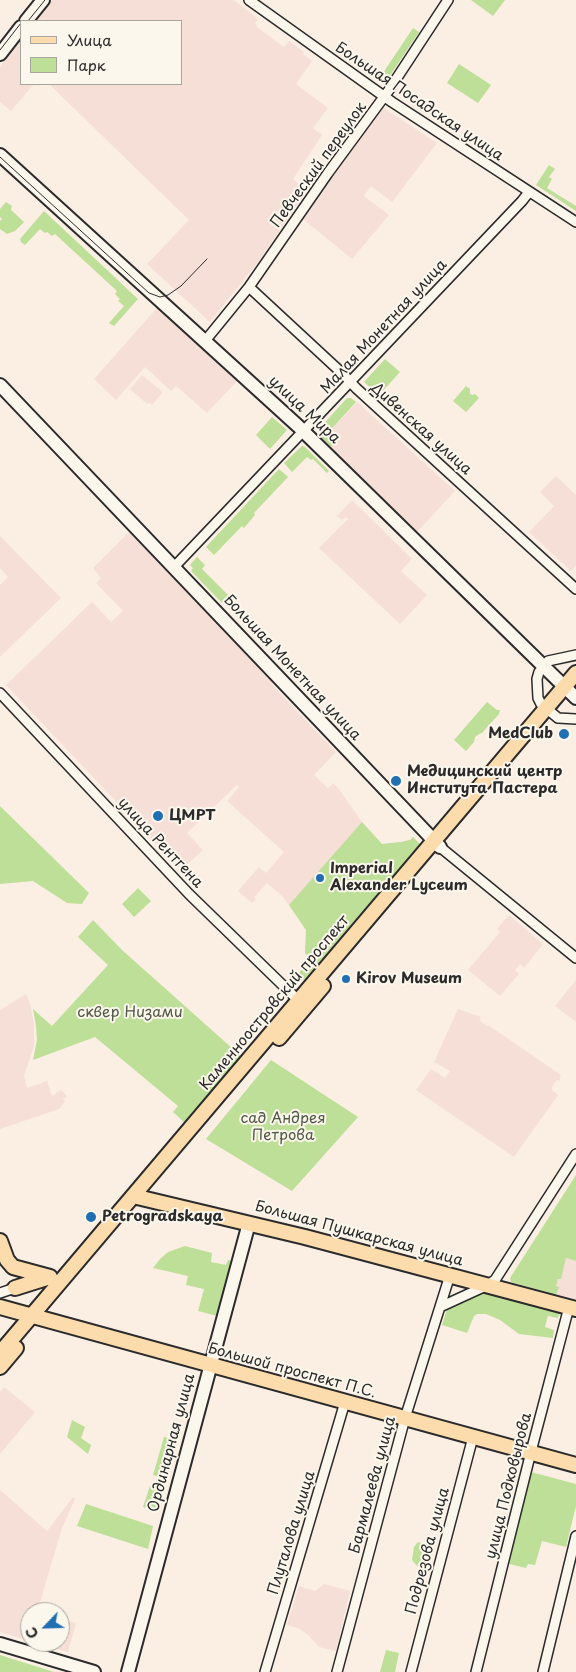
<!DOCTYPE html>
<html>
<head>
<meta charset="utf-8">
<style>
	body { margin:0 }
	#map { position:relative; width:576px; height:1672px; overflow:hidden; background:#fbeee3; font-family:"Playpen Sans",sans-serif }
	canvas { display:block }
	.legend { position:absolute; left:20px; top:20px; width:162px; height:65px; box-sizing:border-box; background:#fbf7ec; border:1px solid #a8a59f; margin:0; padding:6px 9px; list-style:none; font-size:15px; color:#2b2b2b }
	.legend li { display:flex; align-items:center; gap:10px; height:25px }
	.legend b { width:25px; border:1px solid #a8a59f }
	.north { position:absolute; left:20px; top:1602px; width:50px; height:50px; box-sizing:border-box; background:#fbf7ec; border:1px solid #a8a59f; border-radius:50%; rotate:246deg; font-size:14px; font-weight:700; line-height:20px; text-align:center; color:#2b2b2b }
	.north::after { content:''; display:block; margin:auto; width:18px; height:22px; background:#1f6fb2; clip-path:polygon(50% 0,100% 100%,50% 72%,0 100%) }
</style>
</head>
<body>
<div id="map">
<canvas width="576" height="1672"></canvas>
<ul class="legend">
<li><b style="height:6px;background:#fcdcac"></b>Улица</li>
<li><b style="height:14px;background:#bddf98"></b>Парк</li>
</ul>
<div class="north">С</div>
</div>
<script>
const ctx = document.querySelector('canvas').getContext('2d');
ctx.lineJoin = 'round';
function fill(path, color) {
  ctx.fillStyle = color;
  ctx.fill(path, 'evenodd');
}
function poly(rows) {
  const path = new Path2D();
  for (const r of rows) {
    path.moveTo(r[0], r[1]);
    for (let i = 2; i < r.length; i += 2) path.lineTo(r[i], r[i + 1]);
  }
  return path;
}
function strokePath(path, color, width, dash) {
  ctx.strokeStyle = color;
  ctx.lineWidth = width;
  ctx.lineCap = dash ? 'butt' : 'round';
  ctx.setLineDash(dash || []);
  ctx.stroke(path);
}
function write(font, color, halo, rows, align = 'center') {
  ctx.font = font + ' "Playpen Sans",sans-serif';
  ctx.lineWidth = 4;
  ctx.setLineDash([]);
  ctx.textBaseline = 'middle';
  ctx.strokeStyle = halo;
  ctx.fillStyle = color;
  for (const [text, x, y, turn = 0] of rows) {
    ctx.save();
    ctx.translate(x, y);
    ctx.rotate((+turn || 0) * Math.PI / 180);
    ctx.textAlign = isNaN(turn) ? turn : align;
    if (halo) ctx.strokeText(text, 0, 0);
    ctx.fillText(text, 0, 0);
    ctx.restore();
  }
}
fill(poly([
	[52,0,234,0,258,19,255,24,258,28,284,47,289,41,304,52,303,54,312,61,296,84,328,108,313,128,322,135,293,179,307,191,258,262,210,322,147,264,189,220,49,84,181,84,181,21,35,21],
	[21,39,21,84,34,84,11,111,0,102,0,67],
	[382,107,437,143,392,202,371,186,364,196,389,215,352,259,303,219,334,173],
	[157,308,237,381,207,413,176,386,171,391,145,367,116,400,94,379],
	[142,375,163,392,152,405,149,403,147,404,130,389],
	[357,402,455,491,417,532,322,440],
	[556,476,576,495,576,566,571,571,529,532,554,506,540,492],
	[352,500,412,559,401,571,427,595,400,624,319,548,348,519,346,517,342,520,337,516],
	[130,531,271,681,274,687,336,752,314,775,328,788,333,783,339,789,362,822,382,844,401,842,410,840,413,837,420,844,304,980,297,975,311,959,305,953,306,930,289,905,282,896,267,883,254,897,256,899,252,903,238,891,259,867,266,873,284,852,227,801,239,787,237,785,187,833,203,850,181,870,6,685,92,602,111,622,123,611,96,583,101,578,93,568],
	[0,536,61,598,0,657,0,585,8,577,0,568],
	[509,915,543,944,524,968,520,964,515,970,519,974,500,996,468,970,500,932,497,929],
	[576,980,576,1022,555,1006],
	[26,994,30,1003,34,1024,34,1046,24,1076,27,1088,47,1081,52,1096,61,1090,67,1096,63,1099,65,1101,59,1109,0,1129,0,1010],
	[458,1009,481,1017,479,1020,487,1026,488,1025,561,1075,559,1078,560,1079,559,1081,557,1080,552,1087,552,1090,558,1095,514,1157,416,1090,431,1069,445,1078,450,1071,434,1062],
	[566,1258,576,1261,576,1300,556,1295,558,1287,556,1286,558,1279,560,1279],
	[4,1387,35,1412,0,1454,0,1392],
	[0,1490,47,1531,73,1497,75,1499,62,1528,37,1612,30,1612,30,1641,0,1632],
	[324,1584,350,1591,336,1651,319,1647,309,1636,300,1629,287,1625,299,1586,315,1591],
	[60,1619,76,1623,68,1652,33,1642,60,1642]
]), '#f6dfd6');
fill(poly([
	[471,0,505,0,493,16],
	[413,28,419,32,389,77,383,73],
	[459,64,491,85,478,103,447,83],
	[549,165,555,169,549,177,552,179,547,188,576,206,576,211,536,185],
	[6,202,12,206,11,210,24,222,15,231,7,234,0,229,0,221,2,219,0,217,0,209],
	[44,211,138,299,114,326,109,323,124,306,118,301,120,299,115,294,117,291,55,234,52,236,47,232,45,233,40,229,25,245,21,242,20,239],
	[385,359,400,372,379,395,364,382],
	[466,386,470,389,470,394,473,395,475,394,479,398,466,412,453,401],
	[347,398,351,398,356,402,326,435,334,443,331,447,320,436,319,429],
	[272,417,287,430,270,449,256,435],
	[302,446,305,447,329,471,327,473,313,459,311,460,307,457,292,472,284,463],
	[279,469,288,477,254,513,255,515,244,528,242,526,214,555,206,547],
	[197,557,205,565,202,569,229,596,222,603,191,571,193,568,190,565],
	[487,702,497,710,500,710,499,714,482,733,479,734,475,737,474,742,466,751,454,740],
	[0,806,89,893,82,904,67,903,33,881,0,884],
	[362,822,382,844,401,842,410,840,413,837,420,844,304,980,297,975,311,959,305,953,306,930,289,905],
	[138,888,151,901,134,917,122,904],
	[93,920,122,950,242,1057,186,1124,173,1112,178,1106,95,1037,33,1060,37,1040,36,1026,33,1009,52,1026,108,965,78,937],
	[271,1060,358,1117,292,1191,206,1139],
	[576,1175,576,1261,566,1258,561,1279,558,1279,556,1286,559,1287,556,1295,511,1282,510,1278],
	[185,1246,212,1253,211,1262,226,1265,228,1260,232,1261,217,1316,198,1311,204,1289,186,1285,188,1276,153,1268,160,1259,168,1252],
	[482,1293,560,1312,558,1318,548,1316,545,1327,554,1330,553,1338,519,1334,500,1320,486,1314,477,1314,474,1316,467,1333,442,1325,447,1309],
	[72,1420,85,1427,81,1438,91,1445,88,1454,67,1437],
	[164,1437,178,1441,167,1479,153,1475],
	[531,1472,576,1484,576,1506,566,1547,542,1541,535,1565,528,1564,526,1568,509,1564],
	[150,1486,164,1490,157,1511,143,1507],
	[86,1504,153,1526,148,1549,77,1526],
	[418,1542,433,1546,427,1568,416,1565,412,1560,414,1547],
	[386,1650,399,1653,395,1672,380,1672],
	[0,1655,54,1672,0,1672]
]), '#bddf98');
const street = poly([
	[249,0,392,102,576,222],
	[249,287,344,375,356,388,576,589],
	[205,341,249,287,328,173,389,90,448,0],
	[174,567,522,201,529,192],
	[576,655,548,661,539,672,537,679,538,698,541,704,558,718,576,719],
	[0,693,189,894,301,1003],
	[440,847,576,958],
	[0,1293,15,1288],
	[440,1307,488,1285,495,1280,576,1154],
	[265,1672,345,1402],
	[337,1672,405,1418,450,1275],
	[411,1672,473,1437],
	[476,1672,533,1444,569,1307],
	[543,1672,576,1536]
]);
const secondary = poly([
	[26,21,43,0],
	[0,54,21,27],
	[0,155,298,426,576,698],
	[0,385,440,847],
	[0,1644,94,1672],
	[128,1672,249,1223]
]);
const primary = poly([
	[279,1038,323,986],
	[133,1196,305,1237,576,1309],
	[0,1241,7,1260,13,1267,50,1277],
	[15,1288,50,1277],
	[0,1307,576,1465],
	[0,1353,576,673],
	[0,1367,16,1348]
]);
strokePath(street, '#2b2b2b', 12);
strokePath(secondary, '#2b2b2b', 16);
strokePath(primary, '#2b2b2b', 18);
strokePath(street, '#fbf7ec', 9);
strokePath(secondary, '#fbf7ec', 12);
strokePath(primary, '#fcdcac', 14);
strokePath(poly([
	[28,21,45,0],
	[0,50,21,23],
	[0,157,149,293,160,297,168,295,181,286,207,259]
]), '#2b2b2b', 1);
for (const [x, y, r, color] of [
	[564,734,6,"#1f6fb2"],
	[396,781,6,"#1f6fb2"],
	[158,816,6,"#1f6fb2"],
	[320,878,5,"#1f6fb2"],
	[346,979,5,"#1f6fb2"],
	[91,1217,6,"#1f6fb2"]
]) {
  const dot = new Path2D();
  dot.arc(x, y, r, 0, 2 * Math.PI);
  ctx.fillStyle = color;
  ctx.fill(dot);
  strokePath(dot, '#fbf7ec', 2);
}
write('15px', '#2b2b2b', '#fbf7ec', [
	["Большая Посадская улица",419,102,34],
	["Певческий переулок",319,165,-54],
	["Малая Монетная улица",384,327,-47],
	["улица Мира",304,410,43],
	["Дивенская улица",421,429,42],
	["Большая Монетная улица",292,668,47],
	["улица Рентгена",160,843,47],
	["Каменноостровский проспект",275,1003,-50],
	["Большая Пушкарская улица",359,1234,15],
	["Большой проспект П.С.",292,1371,15],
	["Ординарная улица",172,1443,-75],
	["Бармалеева улица",373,1485,-75],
	["улица Подковырова",509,1486,-76],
	["Плуталова улица",292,1533,-73],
	["Подрезова улица",428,1551,-75]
]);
write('bold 15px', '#2b2b2b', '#fbf7ec', [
	["MedClub",553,734,"right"],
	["Медицинский центр",407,772],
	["Института Пастера",407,789],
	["ЦМРТ",169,816],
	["Imperial",330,869],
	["Alexander Lyceum",330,886],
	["Kirov Museum",356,979],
	["Petrogradskaya",102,1217]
], 'left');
write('15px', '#505846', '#fbf7ec', [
	["сквер Низами",130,1013],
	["сад Андрея",283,1119],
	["Петрова",283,1136]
]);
</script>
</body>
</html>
